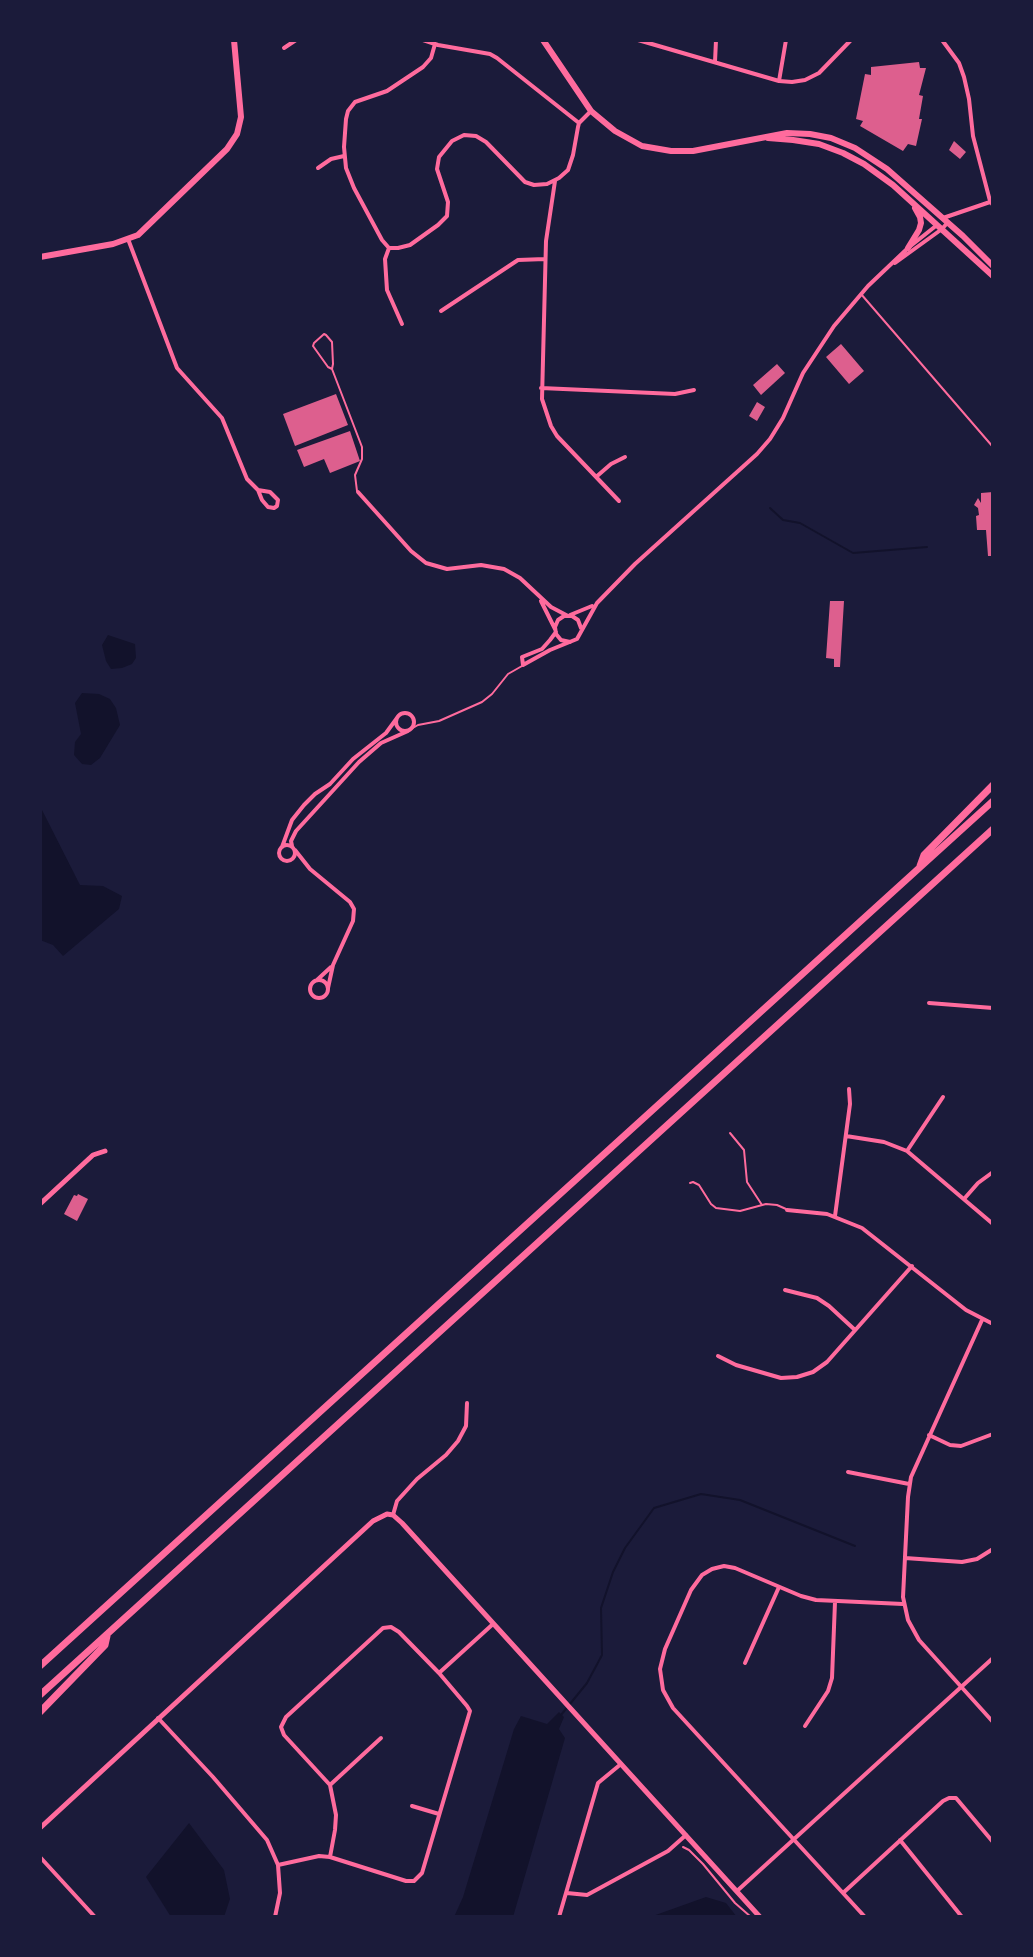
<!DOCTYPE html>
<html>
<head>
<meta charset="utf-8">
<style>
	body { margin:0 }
	#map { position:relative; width:1033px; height:1957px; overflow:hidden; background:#1b1b3a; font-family:Raleway,sans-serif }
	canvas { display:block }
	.frame { position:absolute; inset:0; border:42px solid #1b1b3a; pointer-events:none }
</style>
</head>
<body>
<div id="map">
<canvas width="1033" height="1957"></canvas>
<div class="frame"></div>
</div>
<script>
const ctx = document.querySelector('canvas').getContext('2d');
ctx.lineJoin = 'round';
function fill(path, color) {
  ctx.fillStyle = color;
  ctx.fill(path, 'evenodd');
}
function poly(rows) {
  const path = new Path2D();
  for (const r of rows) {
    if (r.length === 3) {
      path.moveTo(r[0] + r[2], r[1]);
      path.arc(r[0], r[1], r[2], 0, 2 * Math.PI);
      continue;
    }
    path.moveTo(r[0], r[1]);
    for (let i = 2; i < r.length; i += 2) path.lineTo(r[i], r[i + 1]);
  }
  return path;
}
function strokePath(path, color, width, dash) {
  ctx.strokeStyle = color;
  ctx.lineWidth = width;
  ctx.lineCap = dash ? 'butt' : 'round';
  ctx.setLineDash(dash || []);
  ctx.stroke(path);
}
fill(poly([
	[108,635,135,644,136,658,132,664,122,668,111,669,106,661,102,645],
	[82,693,99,694,110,699,116,708,120,725,100,758,91,765,82,764,74,755,75,742,81,734,75,703],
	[40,806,80,885,103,886,122,896,119,909,63,956,53,945,40,940],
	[559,1712,564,1717,559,1729,565,1738,513,1917,454,1917,463,1897,514,1729,521,1716,547,1724],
	[189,1823,224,1870,230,1899,224,1917,171,1917,146,1877],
	[706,1897,726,1903,737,1917,650,1917]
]), '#12122b');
strokePath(poly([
	[770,508,783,520,800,523,853,553,927,547],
	[561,1715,587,1683,602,1655,601,1608,613,1572,625,1548,654,1508,701,1494,740,1500,855,1546]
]), '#12122b', 2);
fill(poly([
	[919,62,920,68,926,68,919,95,923,96,919,119,922,119,916,146,908,144,903,151,860,126,863,121,856,119,865,74,871,75,871,67],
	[954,141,966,152,960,159,949,150],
	[841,344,864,371,849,384,826,357],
	[777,364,785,373,761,395,753,385],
	[336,394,348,425,295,446,283,414],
	[757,402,765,407,757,421,749,416],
	[350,431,360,461,330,473,324,459,304,467,297,450],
	[993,492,993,556,988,556,986,530,977,530,976,516,979,515,978,508,974,505,978,498,981,503,981,493],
	[830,601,844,601,840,667,834,667,834,659,826,658],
	[78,1194,88,1199,77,1221,64,1214,74,1195,77,1196]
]), '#dd5f8e');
strokePath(poly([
	[683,1847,689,1850,703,1864,735,1903,751,1917]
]), '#ff6b9d', 2);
strokePath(poly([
	[861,294,993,447],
	[332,369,333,364,332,342,326,335,324,334,314,343,313,346,328,367,332,369,362,447,362,459,355,475,357,491],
	[411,729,418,725,439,721,482,702,492,694,508,674,522,666],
	[730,1133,744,1150,747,1182,762,1205],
	[690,1183,693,1182,699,1185,711,1204,716,1208,740,1211,766,1204,777,1205,786,1209]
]), '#ff6b9d', 2);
strokePath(poly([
	[423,40,438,45,490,54,497,58,579,123],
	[638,40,779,81,792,82,805,80,819,73,851,40],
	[942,40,959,63,964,77,969,99,973,136,990,201,993,205],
	[284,48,296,40],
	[715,62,716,40],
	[779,81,786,40],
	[318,168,331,159,344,156],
	[555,181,546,241,542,399,551,426,557,436,619,501],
	[943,218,990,202],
	[128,239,177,368,222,418,247,479,258,490],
	[389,248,398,248,410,245,438,225,447,216,448,202,437,169,439,157,452,141,464,135,476,136,486,142,525,182,534,185,547,184,559,178,568,170,573,155,578,127,579,123,590,112],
	[389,248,382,240,354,188,346,168,344,147,346,119,348,111,355,102,387,91,423,67,431,58,435,44],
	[389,248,385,259,387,290,402,324],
	[895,263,942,229,948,222],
	[441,311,518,260,545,259],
	[541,388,675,394,694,390],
	[596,477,611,464,625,457],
	[258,490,270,492,278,500,277,506,274,508,268,507,262,500,258,490],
	[358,492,411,551,426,563,447,569,481,565,504,569,520,578,551,607,568,616],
	[541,601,555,629],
	[570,615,592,606],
	[556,632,550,640,542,649,522,657,523,665,550,650,577,639,597,603,635,564,757,454,770,439,783,418,803,373,834,326,868,286,908,248,937,225],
	[570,642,561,640,556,634,555,627,558,620,564,616,572,616,578,620,581,628],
	[405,722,9],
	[287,853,8],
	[292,846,291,841,296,831,359,762,381,743,408,731],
	[282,847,292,820,304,805,315,794,330,784,353,759,386,733,397,718],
	[295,850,310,869,350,902,354,909,353,921,333,965,328,988],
	[317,980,331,967],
	[319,989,9],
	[929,1003,993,1008],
	[846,1136,884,1142,907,1151,993,1224],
	[907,1151,943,1097],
	[964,1199,978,1183,993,1172],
	[787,1210,827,1214,862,1228,966,1310,993,1324],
	[835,1216,850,1104,849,1089],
	[785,1290,817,1298,829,1306,855,1330],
	[982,1320,911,1477,908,1497,903,1597,908,1620,919,1640,993,1722],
	[718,1356,736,1365,781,1378,797,1377,813,1372,827,1362,912,1266],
	[929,1435,950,1445,961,1446,993,1434],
	[848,1472,909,1484],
	[393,1515,397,1501,417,1479,446,1455,458,1441,466,1426,467,1403],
	[905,1558,962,1562,977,1559,993,1549],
	[745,1663,779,1587],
	[439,1673,493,1624],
	[158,1718,213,1777,267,1840,278,1865,280,1893,275,1917],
	[805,1726,828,1691,832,1678,835,1602],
	[330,1785,381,1738],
	[412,1806,439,1814],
	[900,1840,962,1917],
	[40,1857,95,1917],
	[278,1865,319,1856,330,1857,406,1881,414,1881,422,1873,470,1711,467,1706,439,1673,399,1632,391,1627,383,1628,286,1717,281,1727,284,1735,330,1785,336,1815,335,1830,330,1857],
	[737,1891,993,1658],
	[567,1893,587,1895,668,1851,686,1835],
	[843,1893,943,1801,949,1798,956,1798,993,1842],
	[559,1917,598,1783,621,1764],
	[865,1917,673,1708,663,1690,660,1669,665,1649,691,1590,702,1575,712,1569,724,1566,735,1568,801,1596,816,1600,903,1604]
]), '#ff6b9d', 4);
strokePath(poly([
	[40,1204,93,1155,105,1151],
	[40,1828,373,1521,387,1514,393,1515,402,1523,760,1917]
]), '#ff6b9d', 5);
strokePath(poly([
	[543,40,591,111,615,131,642,146,671,151,693,151,787,133,810,134,831,138,855,148,887,169,963,236,993,266],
	[768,138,793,140,819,144,843,153,864,164,893,185,993,276],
	[908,248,919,230,921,223,920,217,915,208],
	[40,257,113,244,138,235,227,149,237,134,241,117,234,40]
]), '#ff6b9d', 6);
strokePath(poly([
	[920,866,924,855,993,785],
	[40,1666,993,801],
	[40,1695,993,829],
	[40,1712,105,1645,107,1636]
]), '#ff6b9d', 7);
</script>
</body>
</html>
